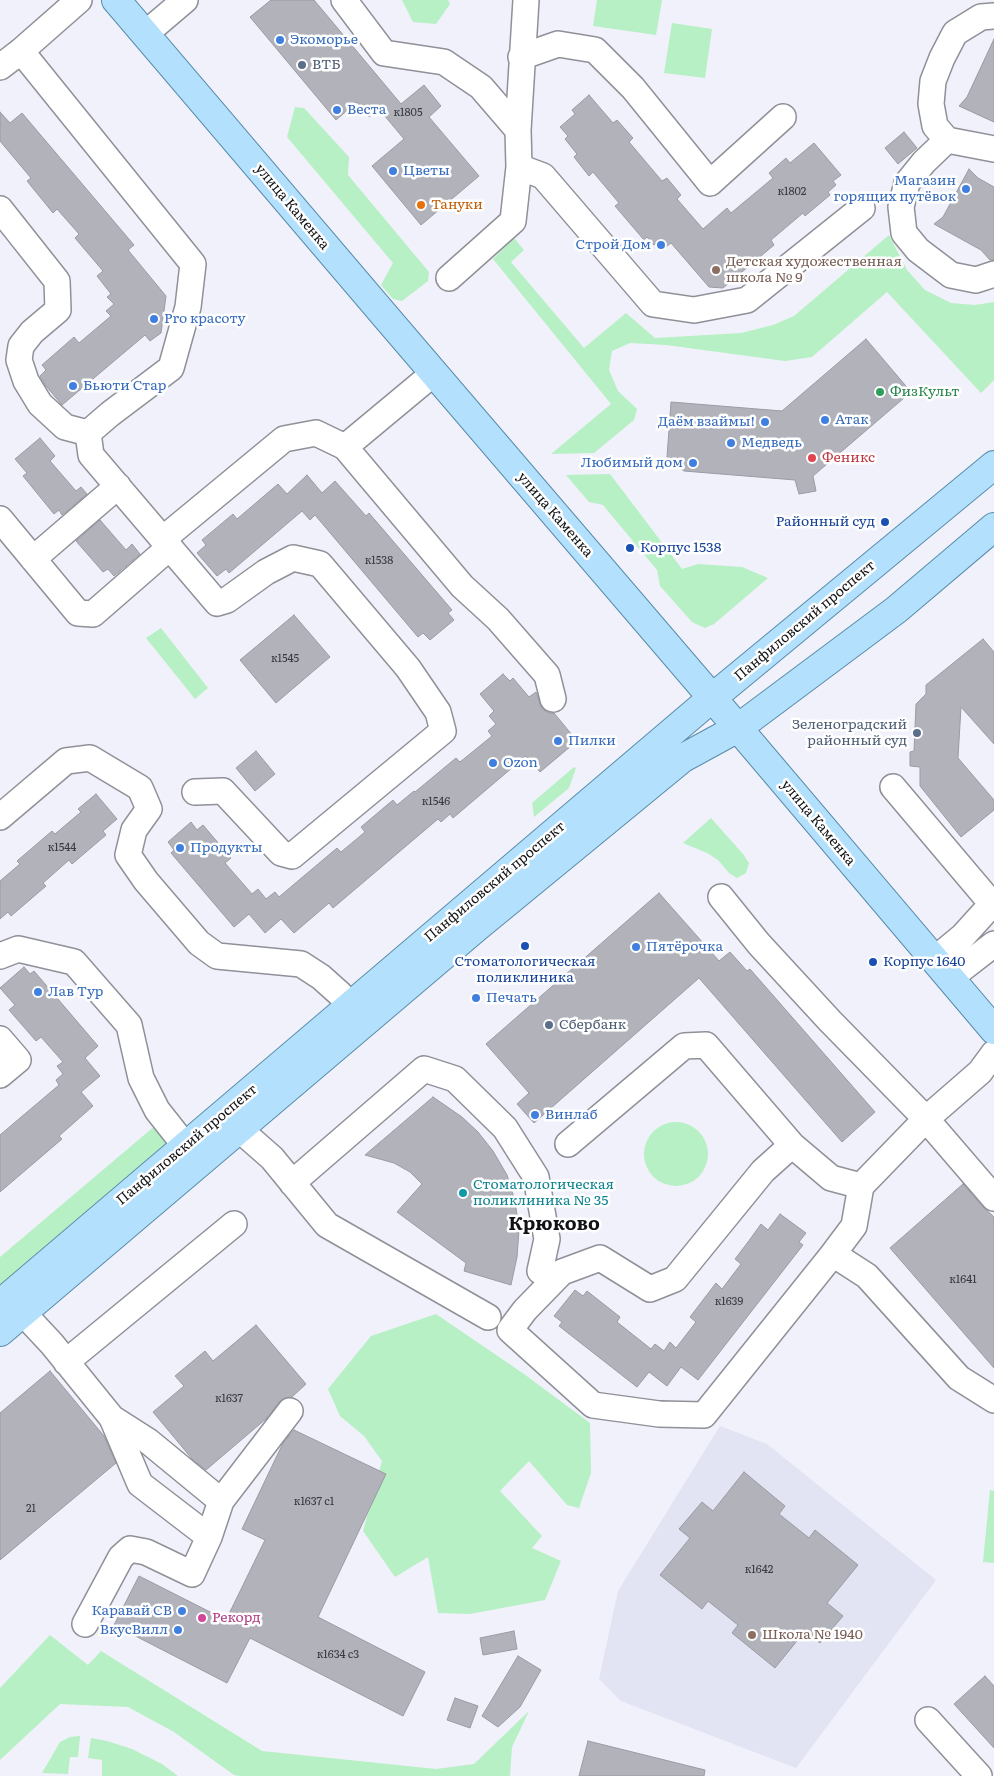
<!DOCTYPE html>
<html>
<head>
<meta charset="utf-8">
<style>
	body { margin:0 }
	canvas { display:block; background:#f0f1fa }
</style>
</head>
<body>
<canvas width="994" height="1776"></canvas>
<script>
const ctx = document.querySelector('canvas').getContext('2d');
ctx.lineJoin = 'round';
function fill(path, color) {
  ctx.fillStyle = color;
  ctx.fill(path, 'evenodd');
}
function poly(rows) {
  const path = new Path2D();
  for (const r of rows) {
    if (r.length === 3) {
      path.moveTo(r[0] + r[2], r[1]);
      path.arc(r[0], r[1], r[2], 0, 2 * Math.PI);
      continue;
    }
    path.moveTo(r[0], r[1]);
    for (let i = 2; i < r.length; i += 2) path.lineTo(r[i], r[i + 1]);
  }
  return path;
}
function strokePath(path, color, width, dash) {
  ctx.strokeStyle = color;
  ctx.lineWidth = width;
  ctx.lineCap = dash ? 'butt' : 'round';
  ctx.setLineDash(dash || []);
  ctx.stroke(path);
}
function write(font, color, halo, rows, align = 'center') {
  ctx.font = font + ' Literata,serif';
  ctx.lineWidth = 5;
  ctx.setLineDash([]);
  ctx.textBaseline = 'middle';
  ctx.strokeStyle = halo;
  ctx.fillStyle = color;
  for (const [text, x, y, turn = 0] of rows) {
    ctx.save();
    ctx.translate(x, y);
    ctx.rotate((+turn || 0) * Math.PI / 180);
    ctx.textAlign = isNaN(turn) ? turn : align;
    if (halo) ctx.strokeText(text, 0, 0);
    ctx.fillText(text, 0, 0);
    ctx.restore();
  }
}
fill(poly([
	[720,1426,767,1444,936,1580,796,1768,621,1701,599,1679,618,1591]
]), '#e2e3f3');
fill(poly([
	[402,0,448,0,450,4,436,24,413,22],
	[597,0,662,0,656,35,593,26],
	[672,23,712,29,705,78,664,73],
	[295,107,304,108,349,157,348,175,429,272,428,281,402,301,393,299,381,285,393,263,287,137],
	[889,235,907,270,925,290,951,303,975,305,994,302,994,380,981,393,887,292,812,357,785,361,666,345,630,343,612,351,609,370,618,391,637,409,634,420,594,453,551,454,611,404,493,259,514,238,524,250,511,262,584,348,626,313,655,338,741,333,773,325,794,316],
	[610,474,682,569,698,564,742,567,768,578,714,624,705,628,692,622,660,586,657,570,603,505,589,502,566,475],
	[161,628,208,688,195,699,146,638],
	[574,767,576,768,569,788,534,817,532,803],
	[711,818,743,854,749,863,746,873,737,878,729,873,718,860,707,853,683,843],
	[676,1154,32],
	[156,1125,170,1142,0,1296,0,1257],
	[436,1314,524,1374,590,1423,591,1473,579,1508,567,1505,529,1461,500,1491,542,1536,532,1548,561,1561,545,1600,470,1614,438,1613,428,1557,395,1577,363,1531,382,1461,364,1436,340,1416,328,1389,371,1336],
	[990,1490,994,1491,994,1563,983,1562],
	[50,1635,88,1665,101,1651,262,1751,436,1769,474,1764,529,1711,512,1747,510,1776,240,1776,234,1775,174,1732,128,1707,60,1704,0,1760,0,1688],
	[80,1736,78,1757,70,1757,68,1774,42,1773,60,1742,70,1737],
	[91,1738,107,1741,132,1749,162,1764,178,1776,102,1776,102,1760,88,1758]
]), '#b7f0c4');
const building = poly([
	[271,0,314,0,401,104,424,85,441,106,429,117,479,176,421,225,372,166,404,139,379,109,369,117,357,102,336,120,250,17,271,0],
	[994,39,994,122,959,106,967,97,994,39],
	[589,95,613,123,617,120,633,138,629,142,662,181,667,178,681,195,677,199,703,229,727,208,731,213,773,178,769,173,786,158,790,163,814,143,841,175,833,181,836,185,828,192,830,195,805,216,803,213,771,240,774,245,723,288,709,287,671,243,663,249,657,243,654,245,647,237,644,240,615,206,619,203,593,172,589,176,574,157,577,154,565,139,568,136,560,127,575,114,572,110,589,95],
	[0,112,10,123,22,113,134,245,128,250,166,296,161,333,150,341,145,335,62,405,46,386,40,376,46,370,42,365,74,337,79,343,111,316,106,311,114,304,107,297,111,294,97,276,103,271,75,238,79,234,57,209,53,213,27,181,31,178,0,141,0,112],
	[904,132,917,148,898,164,885,148,904,132],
	[969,169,978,178,994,187,994,260,990,260,981,250,934,224,943,217,969,169],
	[866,339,911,392,813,476,816,491,799,494,795,480,684,471,667,457,671,402,782,411,866,339],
	[40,438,55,456,50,461,76,491,81,487,87,494,62,515,59,510,54,514,23,476,27,473,15,459,40,438],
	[307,475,322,493,335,481,366,516,369,513,452,610,448,613,454,620,430,640,423,633,418,637,315,515,310,520,302,511,229,573,226,569,217,576,197,553,206,545,202,540,233,514,237,519,278,484,287,494,307,475],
	[100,520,126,550,132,544,140,554,114,576,108,569,103,572,76,541,100,520],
	[294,615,330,657,276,703,240,660,294,615],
	[983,639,994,652,994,744,961,707,958,758,994,800,994,810,961,837,920,786,920,767,910,766,910,752,914,751,916,704,926,694,926,685,983,639],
	[503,674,510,681,513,678,529,697,536,692,542,709,549,713,554,713,577,741,540,772,526,756,453,818,450,814,441,822,438,819,333,908,329,903,294,933,281,919,265,933,249,914,234,927,171,853,174,850,168,842,191,822,197,830,203,825,231,858,225,863,252,894,258,889,266,899,275,892,279,897,337,848,341,852,365,832,361,827,393,800,397,805,414,791,415,792,456,758,460,762,492,736,488,731,496,724,489,716,494,711,480,694,503,674],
	[256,751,275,774,255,791,236,768,256,751],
	[96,794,117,819,103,831,106,835,72,864,69,860,43,883,46,886,11,916,8,912,0,919,0,881,20,864,17,861,52,831,55,834,81,812,78,809,96,794],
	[659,893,719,961,730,952,747,971,750,969,875,1112,842,1142,699,978,534,1123,517,1104,529,1093,486,1044,659,893],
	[24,967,30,974,34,971,98,1046,85,1058,100,1076,81,1092,93,1106,59,1136,62,1139,0,1192,0,1135,59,1085,56,1080,63,1074,57,1066,63,1062,41,1037,36,1041,9,1010,15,1005,0,988,24,967],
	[433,1097,462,1117,478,1132,493,1151,507,1175,515,1201,519,1230,517,1257,511,1285,464,1271,466,1263,397,1212,422,1184,410,1172,394,1163,365,1155,433,1097],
	[963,1184,983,1207,994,1217,994,1368,890,1248,963,1184],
	[780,1214,806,1233,799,1242,803,1245,698,1380,681,1367,667,1386,649,1372,637,1387,559,1326,562,1322,554,1316,575,1290,583,1296,587,1291,620,1317,617,1322,651,1349,655,1344,664,1351,670,1342,676,1348,696,1322,690,1317,716,1283,722,1289,741,1264,735,1259,748,1242,761,1224,768,1230,780,1214],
	[256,1325,306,1384,292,1397,285,1398,279,1402,267,1418,206,1470,193,1460,153,1412,184,1386,175,1376,205,1351,213,1361,256,1325],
	[50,1371,104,1436,116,1463,0,1560,0,1413,50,1371],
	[294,1430,386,1474,318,1617,425,1672,403,1716,250,1638,227,1683,114,1625,139,1576,226,1620,265,1540,242,1529,283,1443,294,1430],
	[744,1472,785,1506,779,1514,809,1538,815,1530,858,1565,827,1603,843,1616,820,1643,805,1631,775,1668,732,1633,738,1625,708,1601,702,1609,660,1575,690,1538,679,1529,702,1502,713,1511,744,1472],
	[514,1631,517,1649,483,1655,480,1638,514,1631],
	[518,1656,541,1670,520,1707,498,1727,482,1716,518,1656],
	[985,1676,994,1686,994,1748,954,1704,985,1676],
	[455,1698,478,1706,470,1728,447,1720,455,1698],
	[588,1741,705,1770,704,1776,579,1776,588,1741]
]);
fill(building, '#b1b2ba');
strokePath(building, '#9a9ba4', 1);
const minor = poly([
	[344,0,384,53,444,62,481,87,518,130,519,167,513,221,449,278],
	[994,16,981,17,955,33,942,58,933,81,931,104,935,126,947,140,994,149],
	[145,34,185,0],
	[521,57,558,44,595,50,633,88,710,183,783,117],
	[0,67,21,51,79,0],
	[518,130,526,0],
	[947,140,924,162,907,183,901,207,904,233,918,250,951,275,976,280,994,274],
	[519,167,543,176,653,304,694,310,747,300,862,208],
	[0,209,57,281,58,310,32,332,21,346,19,360,26,381,40,404,65,427,88,433,110,414,171,368,188,307,193,264,21,51],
	[88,433,91,455,217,603,227,600,266,572,293,558,320,564,408,668,438,712,443,731,292,856,281,853,223,791,195,792],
	[345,447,434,373],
	[0,519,78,613,93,614,170,547],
	[163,539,284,439,316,433,345,447,462,586,498,619,547,675,553,699],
	[33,559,118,486],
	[893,787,992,904,963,936,934,960],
	[0,817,66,761,90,758,140,788,149,809,134,830,128,855,146,881,199,943,217,956,301,964,321,977,340,994,350,1006],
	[721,897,759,944,830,1021,926,1119,994,1198],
	[0,956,18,949,74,962,129,1025,141,1078,157,1110,198,1162],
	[950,978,994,944],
	[0,1039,18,1060,0,1075],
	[994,1053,980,1072,926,1119,861,1186,854,1226,833,1254,867,1276,959,1378,994,1400],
	[239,1129,272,1158,327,1225,488,1317],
	[568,1144,684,1046,706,1045,792,1145,831,1178,861,1186],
	[792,1145,763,1171,675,1279,650,1289,600,1258,562,1272,525,1310,510,1330,593,1405,659,1414,704,1415,833,1254],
	[292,1183,424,1069,455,1079,505,1128,536,1177,547,1239,540,1271],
	[10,1299,52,1344,112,1418,148,1441,221,1501,290,1411],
	[66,1362,234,1224],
	[112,1418,140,1484,209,1537],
	[85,1624,121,1557,130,1549,146,1552,192,1574,209,1537,221,1501],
	[928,1720,979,1776]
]);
const major = poly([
	[116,0,386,317,738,728,994,1030],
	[0,1304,712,698,994,465],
	[0,1332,477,927,683,758,738,728,896,610,994,527]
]);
strokePath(minor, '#8f9098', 28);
strokePath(major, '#598caa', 30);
strokePath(minor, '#fff', 25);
strokePath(major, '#b3e1fd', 28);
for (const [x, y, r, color] of [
	[280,40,5,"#3f7fe0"],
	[302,65,5,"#5c6f8a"],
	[337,110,5,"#3f7fe0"],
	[393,171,5,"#3f7fe0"],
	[966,189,5,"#3f7fe0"],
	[421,205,5,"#e8710a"],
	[661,245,5,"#3f7fe0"],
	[716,270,5,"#8d6e63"],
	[154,319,5,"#3f7fe0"],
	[73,386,5,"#3f7fe0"],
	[880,392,5,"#2e9e5b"],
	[825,420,5,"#3f7fe0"],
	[765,422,5,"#3f7fe0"],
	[731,443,5,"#3f7fe0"],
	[812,458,5,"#e0444e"],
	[693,463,5,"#3f7fe0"],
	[885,522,5,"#1a4fb4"],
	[630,548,5,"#1a4fb4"],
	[917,733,5,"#5c6f8a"],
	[558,741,5,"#3f7fe0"],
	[493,763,5,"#3f7fe0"],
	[180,848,5,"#3f7fe0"],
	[525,946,5,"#1a4fb4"],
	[636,947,5,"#3f7fe0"],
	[873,962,5,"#1a4fb4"],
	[38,992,5,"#3f7fe0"],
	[476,998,5,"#3f7fe0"],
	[549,1025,5,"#5c6f8a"],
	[535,1115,5,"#3f7fe0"],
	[463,1193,5,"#0f9aa8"],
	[182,1611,5,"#3f7fe0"],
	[202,1618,5,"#d1479c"],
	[178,1630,5,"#3f7fe0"],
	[752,1635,5,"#8d6e63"]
]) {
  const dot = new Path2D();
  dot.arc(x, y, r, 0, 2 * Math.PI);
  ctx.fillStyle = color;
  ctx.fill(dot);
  strokePath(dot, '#fff', 2);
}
write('11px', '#393a3e', null, [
	["к1805",408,113],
	["к1802",792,192],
	["к1538",379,561],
	["к1545",285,659],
	["к1546",436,802],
	["к1544",62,848],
	["к1641",963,1280],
	["к1639",729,1302],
	["к1637",229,1399],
	["к1637 с1",314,1502],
	["21",31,1509],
	["к1642",759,1570],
	["к1634 с3",338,1655]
]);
write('14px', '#366cbe', '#fff', [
	["Экоморье",290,40],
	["Веста",347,110],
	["Цветы",403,171],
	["Магазин",956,181,"right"],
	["горящих путёвок",956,197,"right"],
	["Строй Дом",651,245,"right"],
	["Pro красоту",164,319],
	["Бьюти Стар",83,386],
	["Атак",835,420],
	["Даём взаймы!",755,422,"right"],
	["Медведь",741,443],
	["Любимый дом",683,463,"right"],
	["Пилки",568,741],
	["Ozon",503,763],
	["Продукты",190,848],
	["Пятёрочка",646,947],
	["Лав Тур",48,992],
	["Печать",486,998],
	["Винлаб",545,1115],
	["Каравай СВ",172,1611,"right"],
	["ВкусВилл",168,1630,"right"]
], 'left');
write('14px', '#4e5e75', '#fff', [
	["ВТБ",312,65],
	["Зеленоградский",907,725,"right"],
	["районный суд",907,741,"right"],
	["Сбербанк",559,1025]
], 'left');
write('14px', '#c56008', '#fff', [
	["Тануки",431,205]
], 'left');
write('14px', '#111215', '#fff', [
	["улица Каменка",292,207,50],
	["улица Каменка",555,515,49],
	["Панфиловский проспект",805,621,-40],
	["улица Каменка",818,823,50],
	["Панфиловский проспект",495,882,-40],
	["Панфиловский проспект",187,1145,-40]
]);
write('14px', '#785e54', '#fff', [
	["Детская художественная",726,262],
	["школа № 9",726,278],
	["Школа № 1940",762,1635]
], 'left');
write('14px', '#27864d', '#fff', [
	["ФизКульт",890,392]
], 'left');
write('14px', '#be3a42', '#fff', [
	["Феникс",822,458]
], 'left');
write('14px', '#164399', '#fff', [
	["Районный суд",875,522,"right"],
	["Корпус 1538",640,548],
	["Стоматологическая",525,962,"center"],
	["поликлиника",525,978,"center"],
	["Корпус 1640",883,962]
], 'left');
write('14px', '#0d838f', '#fff', [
	["Стоматологическая",473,1185],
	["поликлиника № 35",473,1201]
], 'left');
write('14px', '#b23c85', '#fff', [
	["Рекорд",212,1618]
], 'left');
write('bold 19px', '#111215', '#fff', [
	["Крюково",554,1224]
]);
</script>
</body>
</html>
